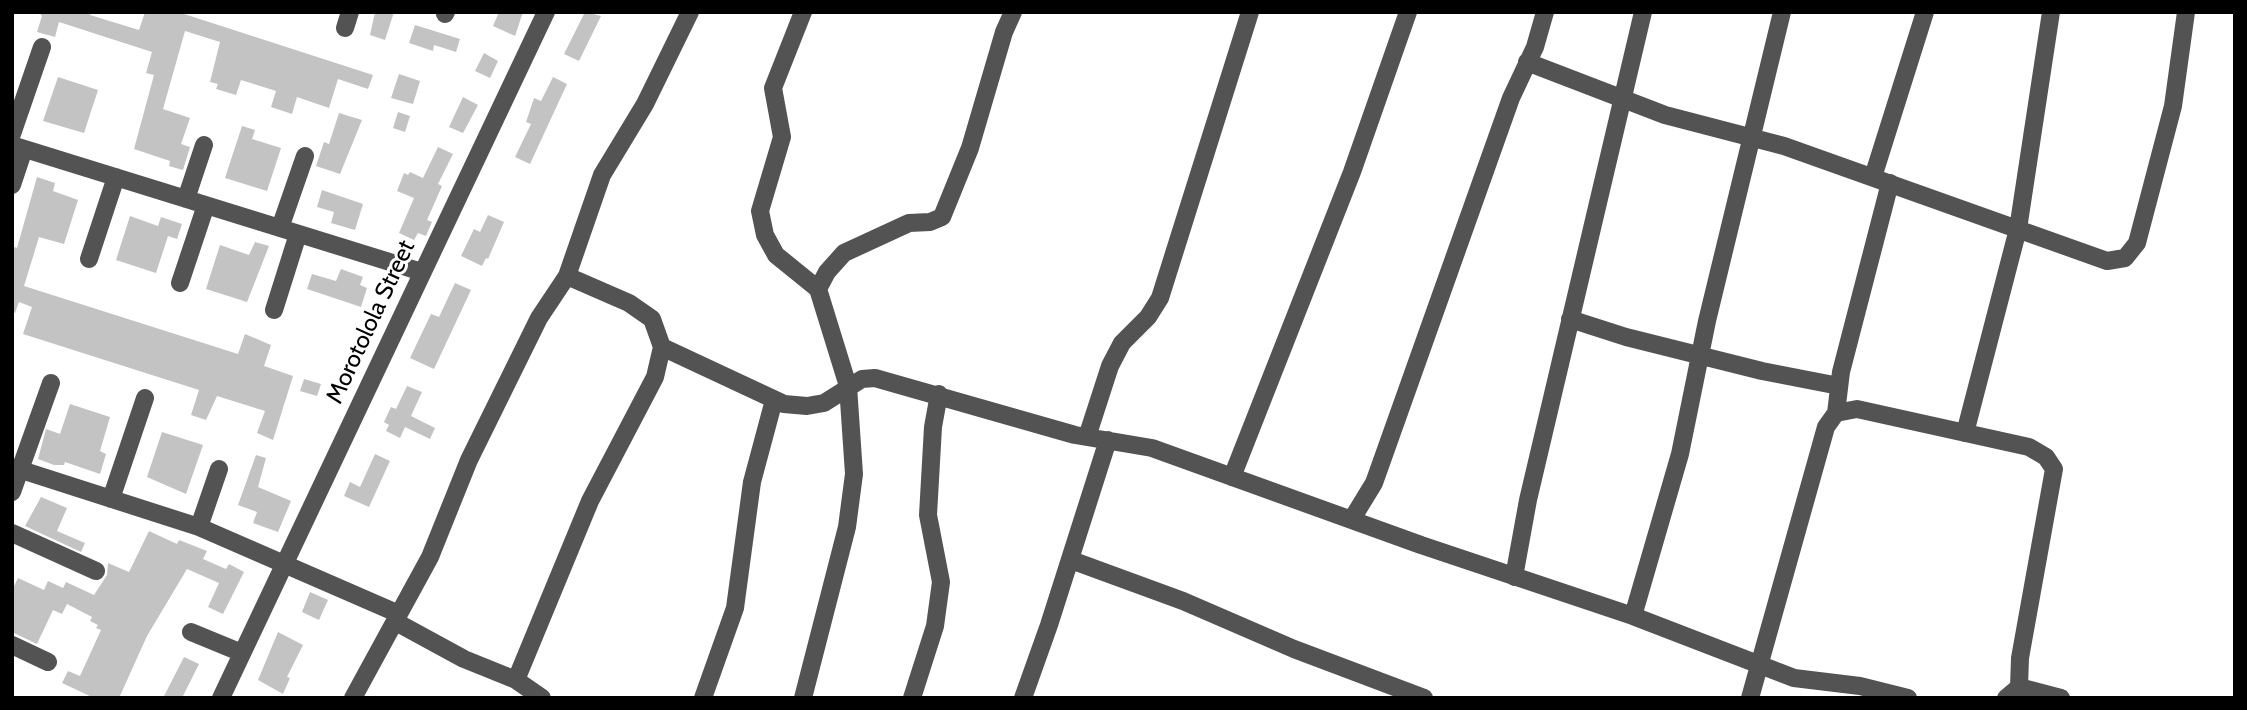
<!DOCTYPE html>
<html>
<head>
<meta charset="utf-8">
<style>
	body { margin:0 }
	#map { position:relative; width:2247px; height:710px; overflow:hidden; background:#fff; font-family:Cabin,sans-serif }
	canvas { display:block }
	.frame { position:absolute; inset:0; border:14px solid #000; pointer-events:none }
</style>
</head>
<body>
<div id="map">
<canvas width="2247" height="710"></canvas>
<div class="frame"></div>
</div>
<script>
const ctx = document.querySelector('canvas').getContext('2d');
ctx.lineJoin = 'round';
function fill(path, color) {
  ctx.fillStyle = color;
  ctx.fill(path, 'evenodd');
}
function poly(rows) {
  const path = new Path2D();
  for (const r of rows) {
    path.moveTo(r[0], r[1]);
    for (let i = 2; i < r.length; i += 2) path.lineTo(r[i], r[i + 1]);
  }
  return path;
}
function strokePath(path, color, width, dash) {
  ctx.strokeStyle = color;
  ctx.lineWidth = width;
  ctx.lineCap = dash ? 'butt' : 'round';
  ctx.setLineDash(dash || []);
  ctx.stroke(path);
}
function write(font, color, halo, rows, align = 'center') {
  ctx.font = font + ' Cabin,sans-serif';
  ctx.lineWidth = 6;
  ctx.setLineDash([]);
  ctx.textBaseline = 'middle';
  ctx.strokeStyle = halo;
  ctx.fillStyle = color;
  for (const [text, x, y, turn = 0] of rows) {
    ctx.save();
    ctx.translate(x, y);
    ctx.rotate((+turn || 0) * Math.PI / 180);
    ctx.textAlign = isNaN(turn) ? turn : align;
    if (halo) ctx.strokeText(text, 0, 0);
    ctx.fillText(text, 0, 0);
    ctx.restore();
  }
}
fill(poly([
	[38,12,91,12,90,15,139,30,145,12,178,12,373,75,368,89,338,79,329,108,297,97,292,114,271,107,276,91,241,80,236,95,216,89,218,84,210,82,220,42,185,31,163,109,190,118,181,144,190,147,183,170,169,166,170,161,134,149,154,75,146,73,152,52,59,22,55,37,37,32,42,16],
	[375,12,394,12,385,40,370,35],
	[499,12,523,12,515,36,493,26],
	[585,12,601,16,579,61,564,54],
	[415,25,460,39,456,52,434,45,433,51,409,43],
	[484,53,498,61,490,78,475,71],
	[399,74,420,81,413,104,391,98],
	[58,77,98,90,84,133,43,121],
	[553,77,567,84,530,164,515,157,531,124,526,122,534,98,541,101],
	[463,97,478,105,463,133,449,127],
	[398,112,410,116,405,132,393,128],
	[339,113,362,120,340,174,316,166,324,142,329,144],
	[242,126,255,130,252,139,281,148,267,191,225,178],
	[438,147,453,154,438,184,442,186,427,220,432,222,426,236,418,233,414,240,399,233,414,198,397,191,404,173,408,175,410,172,423,178],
	[37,177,55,183,53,191,78,200,64,244,39,237,24,286,238,354,245,334,271,345,264,366,293,376,273,440,257,433,265,411,217,396,206,420,191,415,199,390,23,334,32,307,19,302,15,313,12,312,12,246,17,248],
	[322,190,363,204,355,230,331,223,334,212,317,207],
	[488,215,504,222,488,259,486,258,482,266,461,256,474,229,480,232],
	[130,216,158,226,161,217,182,224,177,239,168,236,156,273,116,260],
	[255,242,269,246,247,302,206,289,220,245,249,255],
	[341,269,363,277,360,285,367,288,361,307,307,289,312,274,336,281],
	[455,283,471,290,434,369,410,358,431,314,439,317],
	[304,379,321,384,317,396,300,391],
	[407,386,422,392,411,416,435,428,430,439,405,427,400,438,386,431,389,425,384,422,391,407,396,409],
	[70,404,110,417,100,451,106,454,100,474,65,462,64,465,54,465,38,459,46,429,60,434],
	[162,432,203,445,186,494,147,477],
	[375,454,390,461,369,507,344,496,350,482,360,487],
	[256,455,266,458,258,487,291,501,278,532,253,523,257,512,238,505],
	[41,497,67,508,57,531,85,543,81,552,25,526],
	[149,531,177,544,179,540,207,551,203,559,226,569,229,564,244,572,223,614,208,607,219,583,187,569,147,636,119,698,94,698,62,683,68,671,80,676,101,630,96,628,98,625,90,621,92,617,67,604,62,614,53,610,37,644,12,632,12,590,18,578,44,590,48,581,63,588,66,582,94,595,107,575,108,563,129,572],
	[310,592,328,600,319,620,302,612],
	[278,632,303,645,287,677,290,678,283,694,258,680],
	[184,657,199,664,182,698,163,698]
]), '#c3c3c3');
strokePath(poly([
	[803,12,773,88,782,137,760,211,765,235,776,255,818,289],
	[445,14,446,12],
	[345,28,350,12],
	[1527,62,1665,115,1784,146,2107,261,2125,258,2137,243,2173,106,2186,12],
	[12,134,42,47],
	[12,145,422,272],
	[1873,177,1925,12],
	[12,185,24,149],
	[186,199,204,145],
	[280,228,305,156],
	[89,259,116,177],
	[567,276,602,175,645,104,690,12],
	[180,283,206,205],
	[274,310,298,234],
	[1570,319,1626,337,1762,371,1839,386],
	[662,347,784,404,807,406,824,403,862,379,875,378,1075,435,1152,448,1421,545,1633,616,1794,678,1860,686,1908,698],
	[1836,413,1841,372,1890,183],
	[1965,433,2018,229,2051,12],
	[1087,437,1110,366,1122,343,1148,317,1160,298,1250,12],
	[12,467,199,527,399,614],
	[1232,477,1352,172,1408,12],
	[12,492,51,383],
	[111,499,145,398],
	[1352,519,1374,483,1511,98,1535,47,1545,12],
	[199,527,219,469],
	[12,533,96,571],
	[1071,560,1183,601,1294,649,1424,698],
	[1514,577,1528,500,1643,12],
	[1633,616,1680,454,1707,321,1782,12],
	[396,622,464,659,516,680,542,698],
	[191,632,242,653],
	[12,645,48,662],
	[221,698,546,12],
	[353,698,430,557,469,460,539,318,567,276,629,303,652,319,662,347,655,377,590,501,516,680],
	[703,698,735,608,752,482,774,400],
	[803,698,847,527,854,474,848,386,818,289,827,272,844,253,909,223,930,222,942,217,970,148,1004,32,1013,12],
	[912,698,935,626,941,582,928,515,933,427,939,394],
	[1023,698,1049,625,1108,440],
	[1750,698,1826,427,1836,413,1857,409,2029,447,2046,457,2054,469,2020,658,2019,687],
	[2006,698,2019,687,2061,698]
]), '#535353', 18);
write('24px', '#000', '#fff', [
	["Morotolola Street",371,322,-65]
]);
</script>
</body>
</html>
